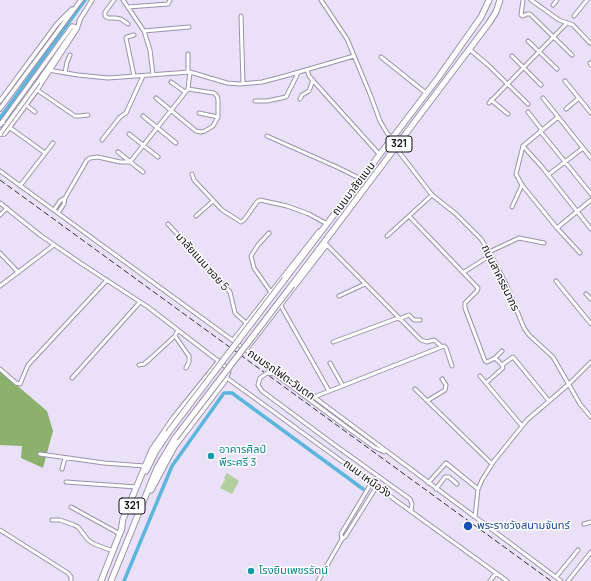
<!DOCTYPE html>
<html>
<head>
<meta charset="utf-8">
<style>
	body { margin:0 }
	canvas { display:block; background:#eae1f9 }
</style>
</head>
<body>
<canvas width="591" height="581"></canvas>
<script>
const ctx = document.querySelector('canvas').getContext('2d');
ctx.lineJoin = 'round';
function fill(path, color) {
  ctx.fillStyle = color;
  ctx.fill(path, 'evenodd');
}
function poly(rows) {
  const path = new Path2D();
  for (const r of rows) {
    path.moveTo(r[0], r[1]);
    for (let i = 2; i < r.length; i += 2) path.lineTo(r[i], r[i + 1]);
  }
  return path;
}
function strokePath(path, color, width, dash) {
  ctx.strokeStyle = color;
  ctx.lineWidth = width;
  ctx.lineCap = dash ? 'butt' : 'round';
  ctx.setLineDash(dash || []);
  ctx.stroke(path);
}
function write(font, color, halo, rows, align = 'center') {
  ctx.font = font + ' Manrope,"Noto Sans Thai",sans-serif';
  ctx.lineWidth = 3;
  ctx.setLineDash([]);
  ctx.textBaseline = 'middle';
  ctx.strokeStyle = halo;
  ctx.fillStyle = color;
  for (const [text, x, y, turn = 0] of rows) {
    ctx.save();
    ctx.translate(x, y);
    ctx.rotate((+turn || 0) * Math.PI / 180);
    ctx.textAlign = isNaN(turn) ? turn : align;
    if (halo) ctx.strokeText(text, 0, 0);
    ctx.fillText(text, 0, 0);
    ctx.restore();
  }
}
fill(poly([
	[227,473,239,481,232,494,220,488,225,480,224,478]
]), '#b3ce9e');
fill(poly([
	[0,371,47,411,53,431,43,468,21,458,22,446,0,445]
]), '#8bb16c');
strokePath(poly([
	[0,118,85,0],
	[124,581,172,466,224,393,232,393,363,489]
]), '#5bb5dd', 3.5);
const minor = poly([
	[114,0,105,12,105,16,108,18,115,18,121,19,128,24],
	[123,0,144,31,150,50,153,75],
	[321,0,347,39,370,94,380,121,387,133,392,138],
	[523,0,521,15,523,16,527,14,530,14,572,55],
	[531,0,559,20,573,25,590,43],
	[553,5,557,0],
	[128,7,168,4,170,0],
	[241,16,243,84],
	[574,16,587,0],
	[144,31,189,27],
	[528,41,557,69],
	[469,49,488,65,528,104],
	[188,54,188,72],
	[512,56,541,85],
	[381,57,426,93],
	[590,63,591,65],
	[48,70,78,75,108,78,190,72,227,83,240,84,262,82,285,76,354,56],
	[307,70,309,76,316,84,380,155],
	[65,73,67,62,70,55],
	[134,76,126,38,127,37,134,35],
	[565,81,591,113],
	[171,82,185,92],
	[37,90,75,116,79,116,88,115],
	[156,98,196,131,201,132,205,131,213,126,218,117,218,100,217,96,214,93,188,89],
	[543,98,591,158],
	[300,99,302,95,309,91,313,80],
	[491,100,508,114],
	[255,101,267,101,286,97,298,73],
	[489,103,567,23],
	[26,105,35,112],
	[566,109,579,98],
	[528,112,542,130],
	[199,113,218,117],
	[143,116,176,143],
	[558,117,523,146,516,174,522,185,557,228,580,253],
	[2,122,45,153],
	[540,131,591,194],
	[129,134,158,157],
	[267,136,339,168,361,179],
	[102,140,120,117,126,113,143,76],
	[523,146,542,167,591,229],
	[396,148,432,195,456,214,481,239,491,255,506,284,524,328,529,335,553,357,580,404,591,417],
	[118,152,143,172],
	[0,171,246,350,314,397,561,581],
	[192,174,194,180,222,210,241,222,244,220,257,202,260,200,287,206,309,214,327,224],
	[548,175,583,148],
	[20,186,53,143],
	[0,203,40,235,79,262,148,307,226,367,229,372,226,379],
	[512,207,522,185],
	[54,210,60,201,65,198],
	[58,213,64,204,65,198,87,160,90,158,98,157,120,162,130,162,188,89,190,72],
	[0,215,7,208],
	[196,216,213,201],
	[409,216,476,286,478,288,477,291,465,303,465,308,485,361,487,362,495,358,502,365],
	[168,224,230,292,235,313,246,323],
	[557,228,591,200],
	[269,233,258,245,251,256,254,268,270,291],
	[387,236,432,195],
	[324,242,421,340,427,342,434,340,440,345],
	[489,252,519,238,544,243],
	[0,253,18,272],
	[464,272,491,255],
	[556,281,591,324],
	[0,286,54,245],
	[586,294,591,299],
	[339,296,365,284],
	[281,306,329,391],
	[399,319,409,315,414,320,420,320],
	[175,336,189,356,189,362,186,368],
	[233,340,319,231],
	[333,342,398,318],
	[246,350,327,245],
	[495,358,502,351],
	[330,363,343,386],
	[139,365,144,364,151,358,175,336,178,330],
	[0,369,16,383,20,384,28,365,107,280],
	[480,376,522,426],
	[72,378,140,302],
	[227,378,507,581],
	[486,383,503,368,502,365,513,357,549,401],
	[415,389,492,464],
	[314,397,444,346,446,348,452,366],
	[427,401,445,390,446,385,442,379],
	[345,426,374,447,384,452],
	[332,443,410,499,412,504,411,511],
	[40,454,104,463,145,466],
	[62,469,65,458],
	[66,482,137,487],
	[372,482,341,534,342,539,345,537,377,486],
	[428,483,446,463,478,489],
	[436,489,445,477,449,477,457,484],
	[71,507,120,534],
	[475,517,478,489,482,480,494,461,527,420,569,384,591,362],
	[52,520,60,520,74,525,78,527,88,540,94,544,113,551],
	[584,524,591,522],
	[0,530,68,573,71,577,71,581],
	[556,577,578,550],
	[318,581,342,539],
	[490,581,496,573],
	[568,581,591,552]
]);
const tertiary = poly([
	[79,21,92,0],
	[38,82,76,27],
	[0,101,57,24,72,9],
	[0,109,81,0],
	[0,125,72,26,76,27],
	[0,134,4,134,6,132,37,90,77,29,80,20]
]);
const trunk = poly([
	[285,279,438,78,481,17,489,0],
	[292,285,489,23,496,12,500,0],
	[146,471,156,451,168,433],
	[151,490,174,447,225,380],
	[121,531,123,519,152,450,174,418,219,362],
	[101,581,122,528],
	[111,581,157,468,175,438]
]);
strokePath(minor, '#9b92a9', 5);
strokePath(tertiary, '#9b92a9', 5.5);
strokePath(trunk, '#9b92a9', 7);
strokePath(minor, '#fff', 3);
strokePath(tertiary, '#fff', 3.5);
strokePath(trunk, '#fff', 5);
strokePath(poly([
	[0,180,551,581]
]), '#312d37', 1, [6, 3]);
const minorBridge = poly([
	[332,443,262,391,258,385,260,378,267,373,275,374,345,426]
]);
const tertiaryBridge = poly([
	[0,134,38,82]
]);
const trunkBridge = poly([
	[168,433,285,279],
	[175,438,292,285]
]);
strokePath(minorBridge, '#9b92a9', 5, []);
strokePath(tertiaryBridge, '#9b92a9', 5.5, []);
strokePath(trunkBridge, '#9b92a9', 7, []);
strokePath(minorBridge, '#fff', 3);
strokePath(tertiaryBridge, '#fff', 3.5);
strokePath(trunkBridge, '#fff', 5);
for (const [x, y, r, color] of [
	[211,456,4,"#0f9aa8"],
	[468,526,5,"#1a4fb4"],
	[251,571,4,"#0f9aa8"]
]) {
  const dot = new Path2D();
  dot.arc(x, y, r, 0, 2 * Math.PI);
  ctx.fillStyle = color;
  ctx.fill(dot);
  strokePath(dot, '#fff', 1.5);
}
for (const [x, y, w] of [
	[399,144,26],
	[132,506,26]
]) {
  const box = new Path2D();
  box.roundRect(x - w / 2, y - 8, w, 16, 3);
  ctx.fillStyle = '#fff';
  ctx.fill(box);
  strokePath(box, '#120f17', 1);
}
write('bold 10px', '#120f17', null, [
	["321",399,144],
	["321",132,506]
]);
write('11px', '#120f17', '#fff', [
	["ถนนมาลัยแมน",354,189,-53],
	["มาลัยแมน ซอย 5",202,262,48],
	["ถนนสาครธนากร",500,278,64],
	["ถนนรถไฟตะวันตก",281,375,35],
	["ถนน เหนือวัง",367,479,36]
]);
write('11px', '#0d838f', '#fff', [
	["อาคารศิลป์",219,450],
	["พีระศรี 3",219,463],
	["โรงยิมเพชรรัตน์",259,571]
], 'left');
write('11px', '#164399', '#fff', [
	["พระราชวังสนามจันทร์",477,526]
], 'left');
</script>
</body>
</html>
